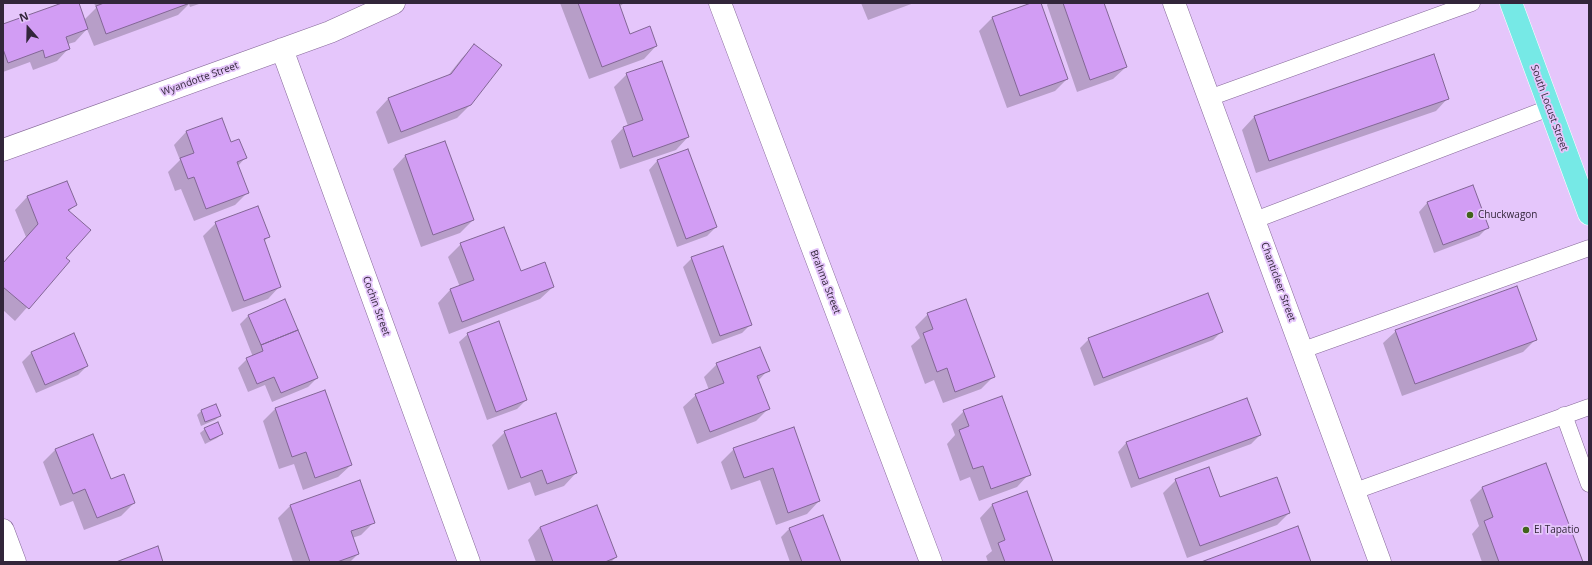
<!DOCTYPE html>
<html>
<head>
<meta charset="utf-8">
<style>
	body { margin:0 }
	#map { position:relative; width:1592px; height:565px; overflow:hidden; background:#e5c6fb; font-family:"Open Sans",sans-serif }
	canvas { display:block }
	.frame { position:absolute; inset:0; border:4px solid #32263a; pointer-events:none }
	.north { position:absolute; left:8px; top:8px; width:40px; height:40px; -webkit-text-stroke:3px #e5c6fb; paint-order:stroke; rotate:340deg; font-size:11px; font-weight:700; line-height:16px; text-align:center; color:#32263a }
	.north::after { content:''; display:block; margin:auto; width:14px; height:18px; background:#32263a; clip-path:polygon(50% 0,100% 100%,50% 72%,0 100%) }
</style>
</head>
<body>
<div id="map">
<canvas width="1592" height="565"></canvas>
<div class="frame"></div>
<div class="north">N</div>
</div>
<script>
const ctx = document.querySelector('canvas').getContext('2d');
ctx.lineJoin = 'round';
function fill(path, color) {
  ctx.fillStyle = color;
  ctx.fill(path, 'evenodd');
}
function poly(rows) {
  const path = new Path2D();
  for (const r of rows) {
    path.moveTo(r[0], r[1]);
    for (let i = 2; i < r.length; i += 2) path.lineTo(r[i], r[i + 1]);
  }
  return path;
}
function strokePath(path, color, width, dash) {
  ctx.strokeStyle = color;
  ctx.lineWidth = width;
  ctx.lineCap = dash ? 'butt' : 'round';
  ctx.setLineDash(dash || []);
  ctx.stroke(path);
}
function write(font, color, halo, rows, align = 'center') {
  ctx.font = font + ' "Open Sans",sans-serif';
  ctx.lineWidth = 3.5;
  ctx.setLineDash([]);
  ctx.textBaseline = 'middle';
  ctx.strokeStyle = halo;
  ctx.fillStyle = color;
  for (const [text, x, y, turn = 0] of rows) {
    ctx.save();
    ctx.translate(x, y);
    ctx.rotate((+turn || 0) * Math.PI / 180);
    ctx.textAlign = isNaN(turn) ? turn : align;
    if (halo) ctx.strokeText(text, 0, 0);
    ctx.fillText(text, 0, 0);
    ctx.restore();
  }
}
fill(poly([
	[65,3,78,3,84,20,96,8,94,3,202,3,190,7,189,4,178,15,94,46,87,29,75,42,68,44,69,48,57,61,33,70,30,62,3,72,3,25],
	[560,3,624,3,619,7,630,35,656,46,644,59,589,79],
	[861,3,914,3,868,20],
	[1034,3,1040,3,1067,79,1055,91,1007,108,979,31,992,18],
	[1048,3,1103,3,1126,67,1113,79,1077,92,1047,5],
	[475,45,470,105,457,118,388,144,376,112,388,99,447,77,462,58],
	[1433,55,1448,98,1436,111,1256,173,1242,130,1254,117],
	[627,74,688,137,676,150,620,169,611,141,623,128,628,126,614,87],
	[221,119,230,143,245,158,238,166,248,192,235,205,194,221,181,189,175,191,168,172,180,160,174,145,186,132],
	[445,142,473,220,460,233,421,247,393,169,405,156],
	[688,150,716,227,707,236,677,247,649,170,657,161],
	[66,182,75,205,68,212,64,259,68,261,15,321,3,310,3,263,26,237,15,210,27,197],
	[1427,203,1488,227,1479,236,1434,253,1419,212],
	[216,223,268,237,264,242,280,286,268,299,232,312,203,236],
	[461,244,520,272,553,287,540,299,449,334,438,303,450,290,460,287,448,257],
	[692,258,751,324,742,333,712,344,683,267],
	[928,314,994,376,981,389,943,403,934,380,925,384,911,346,920,338,915,327],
	[249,315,317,378,308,387,272,402,265,385,248,392,238,368,247,359,253,357,240,324],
	[1222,331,1213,340,1094,386,1080,348,1089,339],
	[1396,331,1535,340,1523,352,1402,396,1383,343],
	[468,334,526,400,517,409,487,420,459,342],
	[73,335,87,366,78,375,36,393,22,362,31,353],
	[717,364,768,370,758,381,769,408,756,421,697,444,683,407,696,395,709,390,704,377],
	[325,391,351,465,338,477,303,490,294,464,279,469,263,421,275,409],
	[1247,399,1260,435,1251,444,1131,488,1118,452,1126,443],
	[201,411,220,416,215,420,201,426,197,415],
	[964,411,1029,474,1017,487,979,501,970,477,960,481,947,444,955,435,951,424],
	[793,428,819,501,807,514,776,525,760,480,731,490,721,462,734,449],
	[205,429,222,434,217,438,205,444,200,433],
	[505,432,576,473,564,486,535,496,530,482,508,490,492,445],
	[55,450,111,480,134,503,121,516,84,530,73,501,60,506,43,462],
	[1545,464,1581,562,1482,562,1472,534,1479,526,1470,500,1482,488],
	[1176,480,1220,499,1289,513,1277,525,1187,558,1163,493],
	[1027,493,1052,562,988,562,986,556,992,551,980,518,992,505],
	[290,506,374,522,361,535,352,538,358,554,350,562,293,562,278,518],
	[540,527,616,557,611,562,536,562,528,540],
	[790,528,839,562,790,562,781,537]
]), '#0003');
const building = poly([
	[62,3,79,3,88,29,66,37,70,49,45,58,43,50,8,63,3,49,3,24,62,3],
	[104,3,190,3,106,34,96,6,104,3],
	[578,3,619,3,630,34,650,26,657,46,602,67,578,3],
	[1031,3,1041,3,1068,79,1020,96,992,17,1031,3],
	[1063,3,1104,3,1127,67,1090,80,1063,3],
	[474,44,502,65,471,105,401,132,388,98,451,74,474,44],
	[1434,54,1449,99,1269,161,1254,116,1434,54],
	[662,61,689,137,633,157,623,127,643,120,626,73,662,61],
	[222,118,231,142,239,139,247,158,237,162,249,193,206,209,194,177,188,179,180,158,194,153,186,131,222,118],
	[445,141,474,220,433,235,405,155,445,141],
	[688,149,717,227,686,239,657,160,688,149],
	[67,181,77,205,68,210,91,230,66,258,70,261,29,309,3,287,3,263,38,224,27,196,67,181],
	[1473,185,1489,228,1443,245,1427,202,1473,185],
	[258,206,270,237,264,239,281,287,244,301,215,222,258,206],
	[504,227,521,271,545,262,554,287,462,322,450,289,474,280,460,243,504,227],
	[723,246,752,325,720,336,691,257,723,246],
	[1517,286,1537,340,1415,384,1395,330,1517,286],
	[1208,293,1223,332,1103,378,1088,338,1208,293],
	[285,299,298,330,261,345,248,315,285,299],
	[966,299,995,377,955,392,947,368,937,372,923,333,933,329,927,313,966,299],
	[499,321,527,400,496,412,467,333,499,321],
	[298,330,318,378,281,393,274,377,257,384,246,358,263,351,261,345,298,330],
	[74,333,88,366,45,385,31,352,74,333],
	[760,347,770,371,757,376,770,409,710,432,695,394,724,383,716,363,760,347],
	[325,390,352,465,315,478,306,452,292,457,275,408,325,390],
	[1002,396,1031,475,991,489,983,466,973,469,959,430,969,426,963,410,1002,396],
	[1247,398,1261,435,1139,479,1126,442,1247,398],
	[216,404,221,416,205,422,201,410,216,404],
	[556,413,577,473,547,484,542,470,521,478,504,431,556,413],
	[218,422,223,434,210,440,204,428,218,422],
	[794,427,820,501,788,513,773,468,744,478,733,448,794,427],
	[93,434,111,479,124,474,135,503,97,518,85,489,73,494,55,449,93,434],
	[1546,463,1583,562,1499,562,1484,521,1493,517,1482,487,1546,463],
	[1209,467,1220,497,1277,477,1290,513,1200,546,1175,479,1209,467],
	[360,480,375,523,351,531,359,554,337,562,310,562,290,505,360,480],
	[1027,491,1053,562,1005,562,998,543,1005,540,992,504,1027,491],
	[597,505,617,557,605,562,553,562,540,527,597,505],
	[823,515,841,562,802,562,789,528,823,515],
	[1298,526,1311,562,1201,562,1298,526],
	[158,546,163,562,116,562,158,546]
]);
fill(building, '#d29df4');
strokePath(building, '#826695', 1);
const service = poly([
	[1209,98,1472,3],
	[1255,220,1549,108],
	[1303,350,1589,248],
	[1564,415,1589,484],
	[1355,491,1589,407]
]);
const minor = poly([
	[720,3,931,562],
	[1174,3,1380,562],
	[282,49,469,562],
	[3,150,330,32,394,3],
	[3,530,15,562]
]);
const primary = poly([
	[1511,3,1589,214]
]);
strokePath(service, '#866999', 17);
strokePath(minor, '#866999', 23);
strokePath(primary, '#fff', 23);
strokePath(service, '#fff', 16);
strokePath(minor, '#fff', 22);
strokePath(primary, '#76e9e6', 22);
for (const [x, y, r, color] of [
	[1470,215,4,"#41631a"],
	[1526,530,4,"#41631a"]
]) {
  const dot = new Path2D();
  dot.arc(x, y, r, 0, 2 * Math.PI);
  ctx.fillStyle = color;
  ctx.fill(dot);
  strokePath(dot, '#e5c6fb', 1.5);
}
write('10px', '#32263a', '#e5c6fb', [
	["Wyandotte Street",200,79,-20],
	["South Locust Street",1549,108,70],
	["Brahma Street",825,282,69],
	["Chanticleer Street",1278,282,70],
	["Cochin Street",376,306,70]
]);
write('10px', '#32263a', '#e5c6fb', [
	["Chuckwagon",1478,215],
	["El Tapatio",1534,530]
], 'left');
</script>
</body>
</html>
